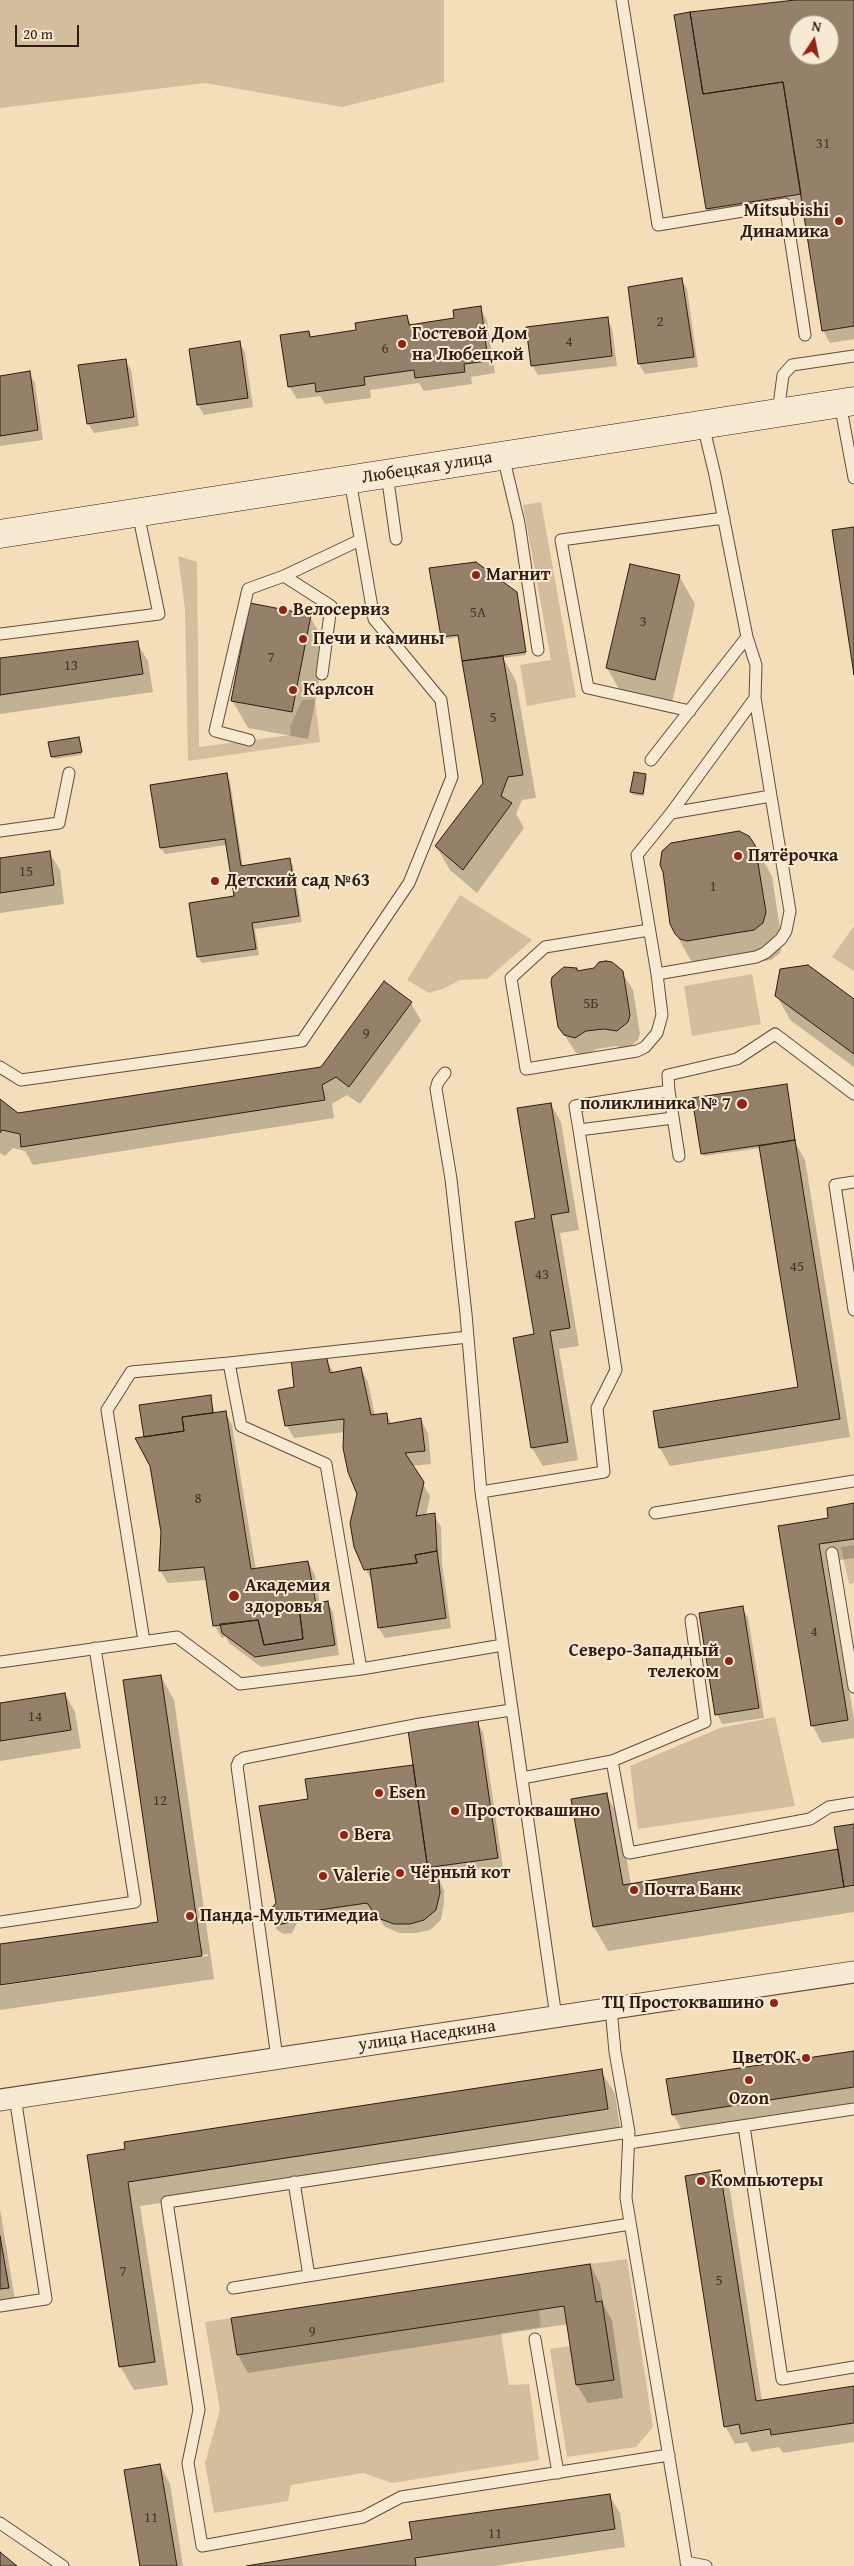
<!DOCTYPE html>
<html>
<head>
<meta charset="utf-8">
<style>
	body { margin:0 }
	#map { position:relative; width:854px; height:2566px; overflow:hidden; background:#f4deb9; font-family:"Gentium Book Plus",serif }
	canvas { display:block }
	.north { position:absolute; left:789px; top:15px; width:50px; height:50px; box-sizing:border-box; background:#f8ead2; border:1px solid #a89885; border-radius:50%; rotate:11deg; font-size:14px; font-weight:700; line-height:20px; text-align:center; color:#2f1c12 }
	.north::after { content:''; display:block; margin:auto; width:18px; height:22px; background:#8f2418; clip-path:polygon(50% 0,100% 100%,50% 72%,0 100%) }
	.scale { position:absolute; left:15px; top:25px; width:64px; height:22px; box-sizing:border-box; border:2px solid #2f1c12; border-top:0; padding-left:6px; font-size:15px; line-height:18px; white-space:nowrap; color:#2f1c12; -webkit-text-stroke:4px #f8ead2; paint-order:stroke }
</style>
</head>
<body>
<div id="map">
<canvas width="854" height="2566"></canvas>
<div class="north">N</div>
<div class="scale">20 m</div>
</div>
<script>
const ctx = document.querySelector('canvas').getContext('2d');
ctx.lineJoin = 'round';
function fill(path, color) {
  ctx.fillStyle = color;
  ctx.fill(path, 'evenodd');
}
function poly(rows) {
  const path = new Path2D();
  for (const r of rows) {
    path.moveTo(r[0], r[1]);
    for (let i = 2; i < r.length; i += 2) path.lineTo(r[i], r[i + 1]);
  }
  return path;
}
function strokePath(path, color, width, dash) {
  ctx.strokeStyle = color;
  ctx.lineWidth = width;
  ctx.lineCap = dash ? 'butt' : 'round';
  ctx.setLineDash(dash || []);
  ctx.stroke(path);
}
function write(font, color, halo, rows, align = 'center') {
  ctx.font = font + ' "Gentium Book Plus",serif';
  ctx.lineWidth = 4;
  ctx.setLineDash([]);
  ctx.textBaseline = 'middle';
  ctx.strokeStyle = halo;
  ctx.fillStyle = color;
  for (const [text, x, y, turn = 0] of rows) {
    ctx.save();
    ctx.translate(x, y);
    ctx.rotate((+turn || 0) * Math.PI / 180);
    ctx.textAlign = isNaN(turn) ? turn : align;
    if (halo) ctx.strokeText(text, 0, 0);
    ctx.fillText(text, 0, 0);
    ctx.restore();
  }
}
fill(poly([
	[0,0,444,0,444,82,342,107,205,83,0,108],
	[541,502,576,697,527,706,520,665,551,660,523,505],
	[178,556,197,562,199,747,291,735,290,727,302,700,315,699,320,742,188,761,185,609],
	[460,895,532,940,487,979,460,980,445,988,429,993,407,980],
	[854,926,854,971,832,957],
	[752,974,761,1024,692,1036,684,986],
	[854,1545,854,1583,849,1584,841,1547],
	[775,1717,795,1806,638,1829,630,1766,720,1728],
	[627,2259,653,2427,636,2447,567,2457,550,2349,570,2346,576,2385,614,2380,602,2301,596,2302,590,2264],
	[539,2310,541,2327,501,2333,509,2385,529,2384,539,2460,392,2483,363,2473,291,2485,288,2501,214,2513,205,2463,220,2410,205,2322,231,2318,237,2355]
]), '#d3bd9d');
fill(poly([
	[806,0,854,0,854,339,830,343,823,330,804,207,714,222,707,209,676,16],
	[799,25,829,25,829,55,799,55],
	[681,279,687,289,698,367,645,374,639,364],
	[480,308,487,321,495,373,471,377,472,384,424,391,419,383,370,390,371,398,325,404,320,396,297,399,289,386,309,332,312,338,357,331,407,317,412,326,456,320],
	[607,318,612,328,617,366,538,375,532,365],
	[239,342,245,352,253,407,204,415,198,405,190,350],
	[125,360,131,370,139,426,94,433,88,423],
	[29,373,35,383,43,440,0,446,0,377],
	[679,576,695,604,671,707,623,696,607,668],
	[516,593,526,655,503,658,516,681,536,798,522,800,516,814,524,828,477,893,450,870,436,846,484,784,460,637,443,639,442,637],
	[310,617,326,644,308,739,248,728,232,700],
	[137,643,148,661,153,692,0,714,0,660],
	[79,738,82,755,54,759,52,756],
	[226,775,230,781,243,867,290,860,293,866,302,922,255,929,259,955,202,963,198,957,190,904,235,897,227,845,165,854,161,848,152,786],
	[645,776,647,778,644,796,633,795,631,792],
	[754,845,772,876,782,942,780,953,771,960,705,971,699,969,690,959,673,929],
	[49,852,60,870,64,904,0,913,0,860],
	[606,962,618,966,633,990,640,1034,638,1040,628,1048,615,1046,597,1049,586,1055,576,1053,559,1026,578,972,595,969],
	[777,996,854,1001,854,1067,790,1020],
	[411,1003,421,1021,360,1104,347,1095,332,1104,334,1118,33,1165,25,1151,13,1148,5,1156,0,1153,0,1101,18,1114,321,1068],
	[787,1086,796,1144,805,1160,850,1437,670,1466,660,1448,654,1412,800,1388,760,1148,704,1156,702,1154],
	[551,1104,561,1122,579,1230,560,1233,579,1346,559,1349,578,1460,543,1466,532,1448,514,1339,535,1335,537,1219],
	[325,1356,334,1374,361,1369,368,1382,375,1416,386,1414,392,1424,421,1420,428,1433,431,1464,412,1466,430,1496,426,1516,434,1515,441,1527,442,1564,451,1628,385,1638,379,1628,373,1582,365,1569,359,1494,345,1432,294,1438,287,1426,296,1388],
	[210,1396,215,1414,225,1412,232,1425,256,1570,308,1562,315,1575,320,1604,328,1603,333,1612,339,1655,261,1667,229,1643,226,1637,222,1638,214,1625,207,1580,168,1583,160,1570,162,1532,146,1438],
	[854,1504,854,1558,828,1562,854,1719,854,1738,822,1743,812,1725,780,1528,830,1519],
	[742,1608,748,1617,764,1718,722,1724,717,1714],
	[161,1676,174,1700,214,1979,0,2010,0,1986,208,1956,208,1954,0,1983,0,1946,159,1923],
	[65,1694,75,1712,81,1748,0,1761,0,1704],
	[477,1722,483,1732,503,1867,437,1876,444,1890,444,1903,441,1920,430,1930,416,1933,400,1933,385,1927,374,1912,297,1923,292,1933,284,1934,277,1930,271,1919,310,1800,307,1780,414,1766],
	[606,1795,620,1818,631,1885,839,1850,854,1825,854,1912,608,1951,594,1927,573,1800],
	[854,2052,854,2106,683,2132,673,2114],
	[601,2071,615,2094,621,2133,140,2206,168,2385,134,2390,120,2366,88,2156],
	[719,2172,730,2190,762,2401,854,2387,854,2442,783,2453,779,2447,752,2452,747,2442,735,2444,725,2426],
	[0,2209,15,2300,0,2303],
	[590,2265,600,2283,604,2306,612,2320,623,2398,588,2403,577,2385,568,2324,248,2373,238,2355],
	[160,2465,170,2484,183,2566,141,2566],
	[609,2495,620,2513,625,2547,495,2566,254,2566,413,2540]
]), '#0003');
const building = poly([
	[795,0,854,0,854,326,822,331,783,82,703,94,690,12,795,0],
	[799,25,829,25,829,55,799,55,799,25],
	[690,12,703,94,783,82,801,194,706,209,674,15,690,12],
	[682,278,694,357,638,364,628,287,682,278],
	[481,306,488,361,464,364,465,372,415,378,414,370,364,377,365,385,316,392,315,383,288,387,280,335,309,331,310,337,356,330,355,323,407,315,409,325,454,318,453,310,481,306],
	[608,317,612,356,531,366,526,327,608,317],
	[240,341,248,398,197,405,189,349,240,341],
	[126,359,134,417,87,424,78,365,126,359],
	[30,371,38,430,0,436,0,376,30,371],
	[854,527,854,675,832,530,854,527],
	[476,562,517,592,526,652,462,661,458,635,441,637,429,568,476,562],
	[630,564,680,575,655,680,606,668,630,564],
	[250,603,311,615,292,712,231,701,250,603],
	[138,641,143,674,0,695,0,658,138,641],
	[503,656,523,775,508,777,501,796,512,803,463,870,435,846,483,783,462,661,503,656],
	[79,737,82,752,51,757,48,742,79,737],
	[634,772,646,774,643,794,630,792,634,772],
	[227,773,241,866,290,858,299,916,252,923,256,949,197,957,189,903,234,896,225,839,160,848,150,785,227,773],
	[739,831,749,836,755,845,766,912,763,923,754,930,687,941,680,939,675,934,670,924,663,872,660,865,662,851,671,843,739,831],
	[50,851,54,885,0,893,0,858,50,851],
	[606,961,612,962,623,971,630,1015,628,1022,617,1031,604,1029,586,1031,575,1038,564,1035,558,1027,551,982,552,977,564,967,577,968,577,971,594,968,599,962,606,961],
	[808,965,854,999,854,1054,775,996,780,969,808,965],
	[384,981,412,1002,349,1087,336,1077,322,1085,325,1100,21,1147,20,1134,2,1130,0,1133,0,1099,18,1113,321,1067,384,981],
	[787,1084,795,1140,701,1154,692,1098,787,1084],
	[551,1103,569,1212,551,1215,570,1328,550,1331,568,1442,531,1448,513,1338,534,1334,515,1222,535,1218,517,1108,551,1103],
	[795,1140,840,1419,659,1448,653,1411,798,1387,759,1146,795,1140],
	[326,1354,330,1373,361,1367,371,1415,387,1413,388,1424,421,1418,425,1451,405,1453,424,1482,416,1516,435,1513,437,1551,415,1555,417,1563,364,1570,354,1547,350,1523,357,1494,348,1472,343,1448,344,1419,285,1426,278,1390,294,1387,291,1358,326,1354],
	[211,1395,213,1413,182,1417,184,1431,144,1437,139,1405,211,1395],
	[226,1411,251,1569,308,1561,316,1604,299,1607,303,1639,264,1645,258,1620,213,1626,204,1567,159,1571,161,1532,150,1466,135,1438,184,1431,182,1417,226,1411],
	[854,1503,854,1539,819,1544,848,1720,811,1726,778,1526,828,1518,827,1508,854,1503],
	[437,1551,446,1618,378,1628,370,1569,417,1563,415,1555,437,1551],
	[328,1601,335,1645,255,1657,222,1633,220,1624,258,1620,264,1645,303,1639,299,1607,328,1601],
	[743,1606,759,1708,715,1715,699,1613,743,1606],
	[161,1675,202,1956,0,1985,0,1944,158,1922,123,1680,161,1675],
	[65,1693,71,1730,0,1741,0,1703,65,1693],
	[478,1721,498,1858,432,1867,427,1863,408,1730,478,1721],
	[413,1765,427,1863,432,1867,439,1880,440,1893,436,1910,424,1920,410,1924,394,1924,378,1918,367,1903,292,1914,287,1923,277,1925,270,1920,270,1910,276,1903,259,1806,308,1799,305,1779,413,1765],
	[607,1793,623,1885,838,1849,844,1887,593,1927,571,1799,607,1793],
	[854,1824,854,1885,844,1887,834,1827,854,1824],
	[854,2051,854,2087,672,2115,666,2079,854,2051],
	[602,2069,608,2109,128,2182,155,2362,119,2367,87,2155,125,2149,124,2142,602,2069],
	[720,2170,756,2401,854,2386,854,2423,771,2435,770,2429,741,2434,739,2424,724,2427,685,2176,720,2170],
	[0,2236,9,2288,0,2289,0,2236],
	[590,2264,596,2302,602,2301,614,2380,576,2385,564,2306,237,2355,231,2318,590,2264],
	[160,2464,177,2566,140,2566,124,2470,160,2464],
	[610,2494,615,2529,415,2558,416,2566,246,2566,412,2539,409,2522,610,2494],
	[0,2552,17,2566,0,2566,0,2552]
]);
fill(building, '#958169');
strokePath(building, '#2f1c12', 1);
const lane = poly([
	[622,0,658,225,785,204,805,335],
	[840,403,854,478],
	[778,413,783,375,792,365,854,356],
	[703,425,715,475,747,637,756,665,755,698,771,796,790,911,786,931,781,939,765,953,756,957,657,974,637,855,671,813,771,796],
	[503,456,519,523,538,650],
	[387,474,396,539],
	[284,576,331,606,322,674],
	[0,634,159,614,138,513],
	[690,711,588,688,561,540,724,518],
	[249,740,215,731,248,589,284,576,360,540],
	[651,760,747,637],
	[671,813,755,698],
	[0,831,59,823,69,773],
	[649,930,545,947,511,978,526,1069,637,1051,645,1047,657,1033,662,1015,657,974],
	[0,1067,21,1080,302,1041,409,883,452,777,441,700,374,619,350,480],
	[445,1073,438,1082,436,1089,451,1179,466,1314,481,1492],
	[669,1091,679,1156],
	[579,1130,575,1106,669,1091,668,1075,737,1059,775,1034,854,1094],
	[854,1182,835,1185,854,1310],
	[229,1363,468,1337],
	[655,1513,854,1481],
	[832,1553,854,1687],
	[144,1641,107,1410,131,1372,229,1363,241,1426,326,1464,361,1669],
	[0,1662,177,1637,240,1684,361,1669,503,1645],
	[612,1761,705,1722,691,1620],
	[522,1778,612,1761,629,1853,810,1819,829,1807,854,1803],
	[0,1922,135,1902,95,1648],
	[611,2008,615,2052,629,2132,626,2198,687,2566],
	[556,2017,481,1492,604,1472,597,1408,616,1370,579,1130,673,1118],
	[277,2058,237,1766,239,1761,244,1758,420,1724,511,1710],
	[744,2126,782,2379,854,2367],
	[629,2132,167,2202,199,2410,188,2463,202,2546,363,2517,401,2497,669,2455],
	[629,2143,854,2109],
	[294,2182,309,2276],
	[233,2288,630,2224],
	[0,2306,46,2299,15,2097],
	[535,2339,558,2473],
	[0,2523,63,2566],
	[686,2562,706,2566]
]);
const street = poly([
	[0,2100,854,1972]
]);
const secondary = poly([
	[0,534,854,401]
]);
strokePath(lane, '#604c3c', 13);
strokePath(street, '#604c3c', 23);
strokePath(secondary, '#2f1c12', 29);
strokePath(lane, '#f8ead2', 11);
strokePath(street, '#f8ead2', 21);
strokePath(secondary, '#f8ead2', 28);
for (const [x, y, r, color] of [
	[839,221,5,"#8f2418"],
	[402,344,5,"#8f2418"],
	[476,575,5,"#8f2418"],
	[283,610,5,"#8f2418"],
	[303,639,5,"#8f2418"],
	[293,690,5,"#8f2418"],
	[738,856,5,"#8f2418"],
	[215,881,5,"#8f2418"],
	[742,1104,6,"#8f2418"],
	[234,1596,6,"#8f2418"],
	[729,1661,5,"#8f2418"],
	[379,1793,5,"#8f2418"],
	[455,1811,5,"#8f2418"],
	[344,1835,5,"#8f2418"],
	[400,1873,5,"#8f2418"],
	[323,1876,5,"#8f2418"],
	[634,1890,5,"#8f2418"],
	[190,1916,5,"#8f2418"],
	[774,2003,5,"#8f2418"],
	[806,2058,5,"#8f2418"],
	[749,2080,5,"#8f2418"],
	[701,2181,5,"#8f2418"]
]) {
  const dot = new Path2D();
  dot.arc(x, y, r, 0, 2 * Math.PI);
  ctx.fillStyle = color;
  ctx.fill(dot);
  strokePath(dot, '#f8ead2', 2);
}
write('15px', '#483528', null, [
	["31",823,144],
	["2",660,322],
	["4",569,342],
	["6",385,349],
	["5А",478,613],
	["3",643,622],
	["7",271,658],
	["13",71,666],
	["5",493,718],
	["15",26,872],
	["1",713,887],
	["5Б",591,1004],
	["9",366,1034],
	["45",797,1267],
	["43",542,1275],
	["8",198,1499],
	["4",814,1632],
	["14",35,1717],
	["12",160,1801],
	["7",123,2272],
	["5",719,2281],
	["9",312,2332],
	["11",151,2518],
	["11",495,2534]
]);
write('bold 18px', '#2f1c12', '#f8ead2', [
	["Mitsubishi",829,211,"right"],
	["Динамика",829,232,"right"],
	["Гостевой Дом",412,334],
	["на Любецкой",412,355],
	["Магнит",486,575],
	["Велосервиз",293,610],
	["Печи и камины",313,639],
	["Карлсон",303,690],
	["Пятёрочка",748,856],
	["Детский сад №63",225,881],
	["поликлиника № 7",731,1104,"right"],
	["Академия",245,1586],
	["здоровья",245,1607],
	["Северо-Западный",719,1651,"right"],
	["телеком",719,1672,"right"],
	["Esen",389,1793],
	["Простоквашино",465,1811],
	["Вега",354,1835],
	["Чёрный кот",410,1873],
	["Valerie",333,1876],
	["Почта Банк",644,1890],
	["Панда-Мультимедиа",200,1916],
	["ТЦ Простоквашино",764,2003,"right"],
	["ЦветОК",796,2058,"right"],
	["Ozon",749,2099,"center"],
	["Компьютеры",711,2181]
], 'left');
write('18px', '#2f1c12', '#f8ead2', [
	["Любецкая улица",427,468,-9],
	["улица Наседкина",427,2036,-8]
]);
</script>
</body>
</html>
